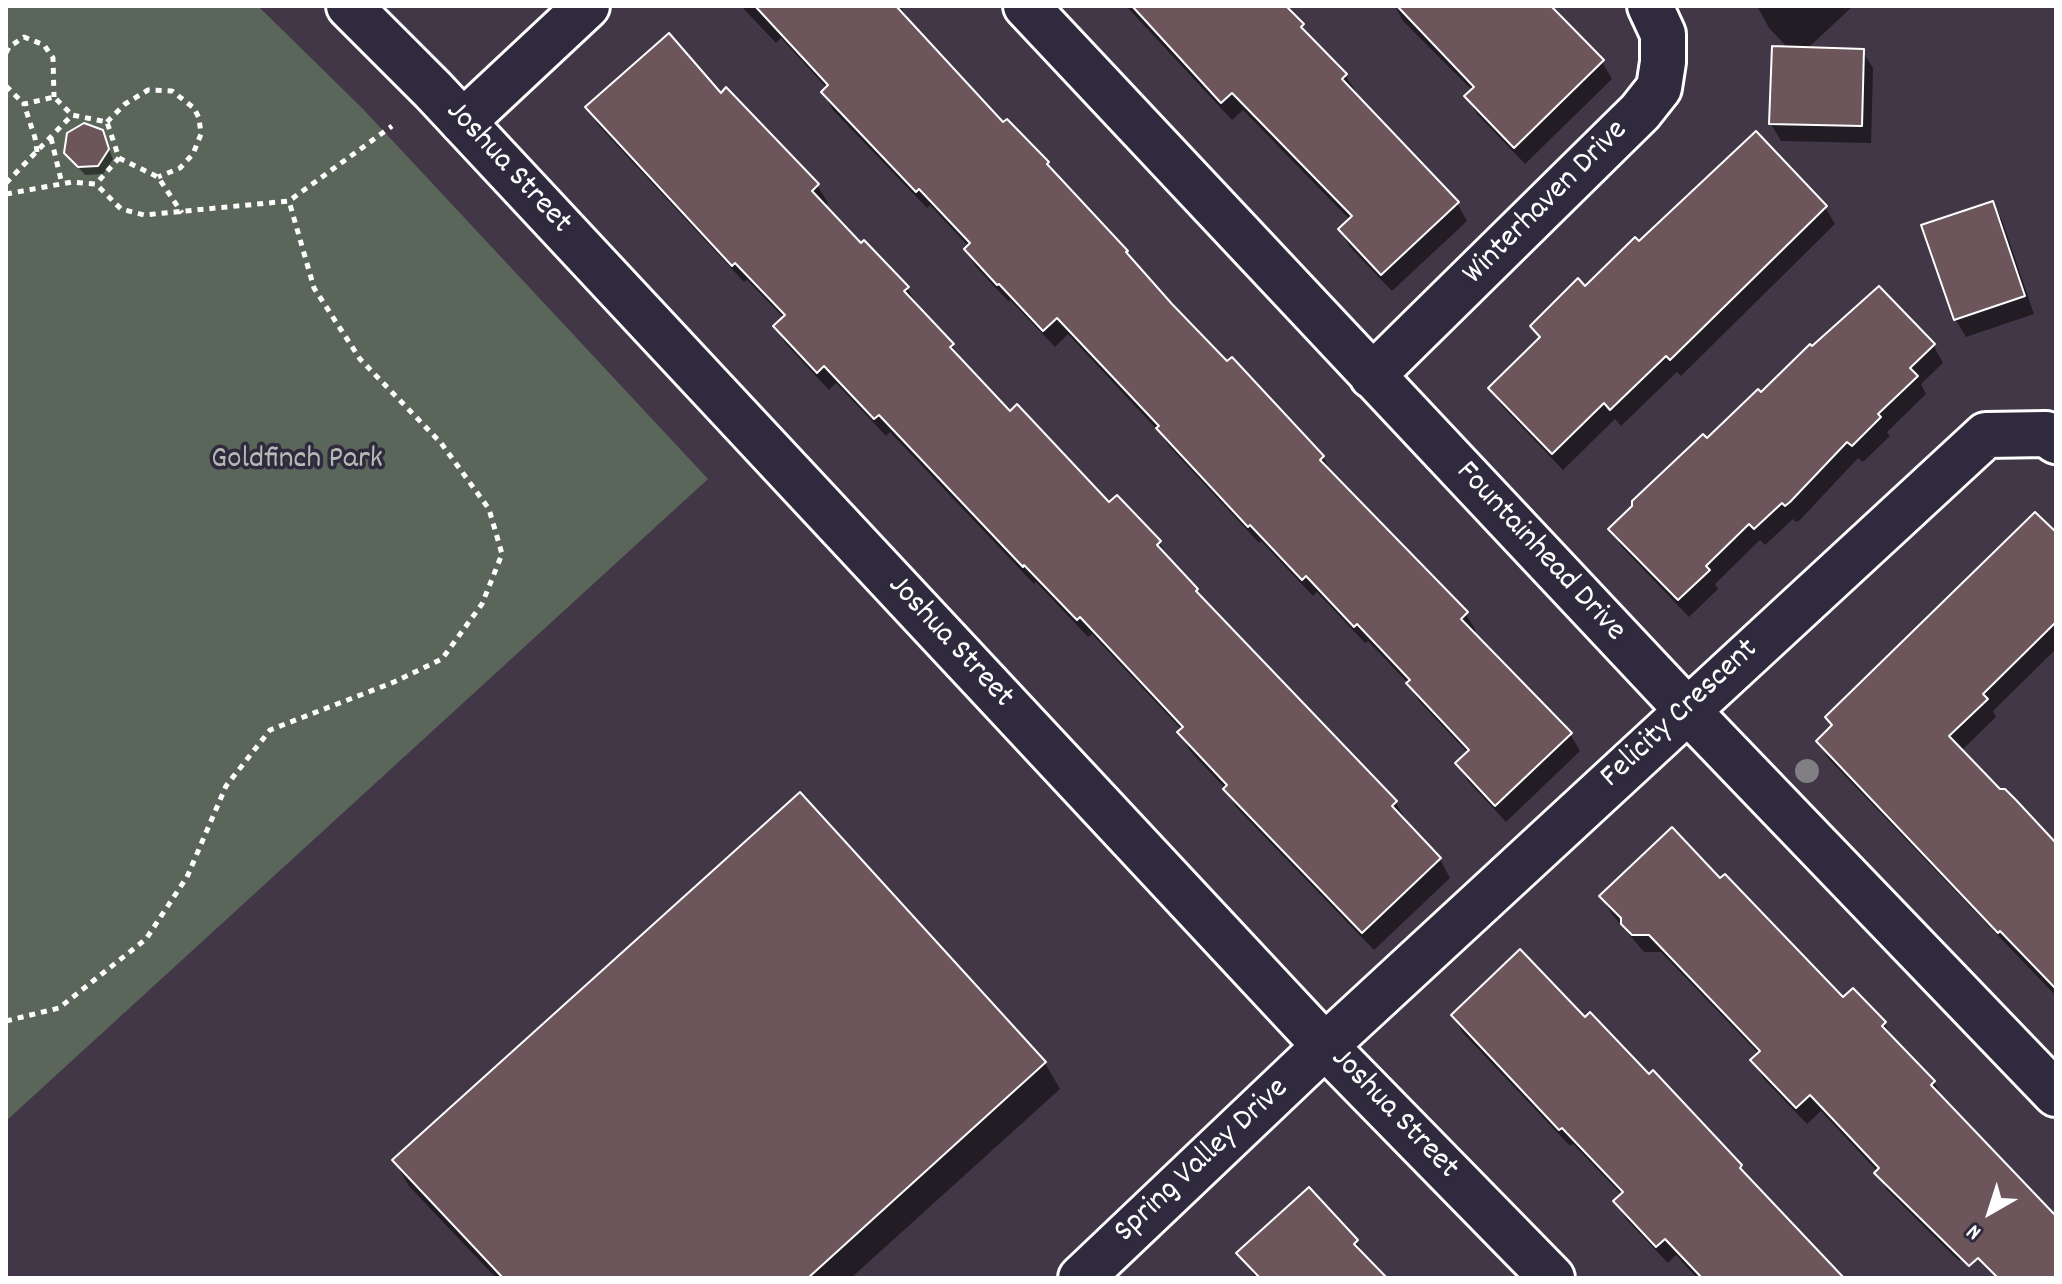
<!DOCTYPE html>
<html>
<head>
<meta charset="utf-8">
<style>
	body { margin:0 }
	#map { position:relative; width:2062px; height:1284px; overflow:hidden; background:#413746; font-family:Dekko,sans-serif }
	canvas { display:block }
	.frame { position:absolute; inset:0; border:8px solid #fff; pointer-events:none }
	.north { position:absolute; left:1950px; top:1172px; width:80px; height:80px; -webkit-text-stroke:6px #2f2a3d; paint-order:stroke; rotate:219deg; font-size:22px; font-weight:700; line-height:32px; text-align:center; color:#fff }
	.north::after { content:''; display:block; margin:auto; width:28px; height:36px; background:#fff; clip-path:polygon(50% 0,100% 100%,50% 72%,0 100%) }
</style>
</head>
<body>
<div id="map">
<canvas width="2062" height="1284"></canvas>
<div class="frame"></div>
<div class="north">N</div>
</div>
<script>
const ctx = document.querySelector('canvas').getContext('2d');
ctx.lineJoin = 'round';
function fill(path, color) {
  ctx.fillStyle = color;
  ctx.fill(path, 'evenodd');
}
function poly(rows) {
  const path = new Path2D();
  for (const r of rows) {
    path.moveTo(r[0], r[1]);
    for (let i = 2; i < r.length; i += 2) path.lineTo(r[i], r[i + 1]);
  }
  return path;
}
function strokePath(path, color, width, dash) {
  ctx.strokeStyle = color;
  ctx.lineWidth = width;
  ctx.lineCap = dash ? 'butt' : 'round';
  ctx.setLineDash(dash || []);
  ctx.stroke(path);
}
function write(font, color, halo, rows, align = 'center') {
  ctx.font = font + ' Dekko,sans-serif';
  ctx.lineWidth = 7;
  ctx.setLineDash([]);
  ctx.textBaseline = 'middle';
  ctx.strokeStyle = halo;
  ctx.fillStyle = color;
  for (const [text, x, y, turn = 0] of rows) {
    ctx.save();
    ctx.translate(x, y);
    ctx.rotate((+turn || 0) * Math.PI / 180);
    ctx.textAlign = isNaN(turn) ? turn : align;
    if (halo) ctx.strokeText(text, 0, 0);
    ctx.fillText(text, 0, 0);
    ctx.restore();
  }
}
fill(poly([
	[6,6,258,6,363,109,708,479,6,1121]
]), '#5b665b');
fill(poly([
	[741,6,900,6,908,19,1003,125,1047,163,1053,173,1126,252,1132,261,1227,364,1323,457,1333,475,1466,614,1476,631,1473,634,1570,734,1580,751,1506,822,1468,781,1457,764,1468,753,1419,701,1408,683,1368,641,1365,643,1317,592,1313,596,1261,541,1259,543,1169,446,1162,435,1068,334,1055,347,1010,300,1009,302,976,267,966,249,969,247,930,205,927,208,833,110,823,92,827,88,781,38,776,43],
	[1126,6,1284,6,1302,25,1311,40,1345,75,1356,92,1354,94,1457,203,1467,221,1392,291,1350,247,1340,230,1350,220,1243,110,1232,120],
	[1395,6,1542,6,1602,62,1612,79,1525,164,1477,114,1467,97,1473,91,1403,21],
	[1757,6,1853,6,1807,49,1862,51,1873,68,1871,143,1781,141,1771,124,1789,49,1769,28],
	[588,107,817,185,828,203,824,207,861,246,907,288,918,306,952,345,963,363,1010,414,1109,505,1159,542,1170,561,1201,599,1396,803,1406,821,1405,822,1440,859,1450,878,1374,950,1236,807,1226,789,1190,751,1180,733,1182,730,1092,634,1088,637,1036,582,1034,584,890,432,886,436,836,383,829,390,786,344,775,326,784,318,747,280,744,282,598,125],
	[102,132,113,159,103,174,85,175,66,153],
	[1992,203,2002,220,2034,314,1966,337,1956,320,1924,226],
	[1825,207,1835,224,1681,376,1677,372,1621,426,1615,419,1563,470,1501,405,1491,388,1540,340,1532,326,1585,289,1639,244],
	[1933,345,1943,363,1921,384,1926,394,1887,432,1890,436,1863,462,1858,458,1800,520,1796,522,1793,519,1765,545,1760,540,1715,584,1718,589,1689,617,1621,546,1611,529,1761,395],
	[2056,539,2056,649,1993,711,1996,717,1961,751,2056,846,2056,996,1828,758,1818,741,1833,727,1828,718],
	[800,795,1045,1063,1060,1089,851,1278,496,1278,409,1186,394,1160],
	[1720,881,1843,1000,1884,1023,1894,1040,1934,1082,1944,1100,2025,1193,1959,1261,1887,1190,1878,1172,1821,1111,1807,1124,1763,1078,1753,1060,1759,1054,1661,952,1644,952,1611,913,1601,896],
	[1453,1015,1585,1020,1741,1167,1748,1179,1842,1278,1697,1278,1676,1255,1668,1263,1626,1219,1615,1201,1622,1195,1573,1144,1570,1146,1463,1033],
	[1356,1241,1366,1258,1384,1278,1256,1278,1239,1254]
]), '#0007');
const building = poly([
	[755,6,896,6,1003,122,1007,119,1049,162,1047,164,1128,251,1126,252,1172,304,1227,361,1232,357,1324,456,1320,460,1468,612,1461,619,1572,733,1495,806,1455,763,1469,750,1406,683,1410,680,1357,624,1354,627,1306,576,1302,580,1250,525,1248,527,1156,428,1159,426,1057,318,1043,331,999,284,997,285,964,249,970,243,919,189,916,192,821,92,828,85,755,6],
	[1132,6,1286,6,1304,24,1301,27,1347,74,1342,79,1459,202,1381,275,1338,229,1352,216,1232,93,1221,103,1132,6],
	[1397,6,1551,6,1604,60,1514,148,1464,96,1474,87,1397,6],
	[669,33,721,93,726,87,819,184,812,191,861,243,864,240,909,287,904,291,954,344,950,347,1010,411,1017,404,1109,502,1117,495,1161,541,1157,545,1198,589,1196,591,1397,801,1392,806,1441,858,1362,933,1223,789,1227,785,1177,732,1183,727,1080,617,1077,620,1024,565,1023,567,879,415,874,419,824,366,817,373,773,326,785,315,735,263,732,266,585,107,669,33],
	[1772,46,1864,49,1862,126,1769,124,1772,46],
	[84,123,103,130,109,149,98,166,78,167,64,153,67,133,84,123],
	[1756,131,1827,206,1670,360,1666,356,1610,410,1604,403,1552,454,1488,388,1540,337,1530,326,1578,278,1585,286,1635,237,1639,241,1756,131],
	[1993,201,2025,296,1954,320,1921,225,1993,201],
	[1879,286,1935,344,1910,368,1918,376,1878,414,1881,417,1852,446,1847,442,1790,502,1785,506,1782,503,1754,529,1749,524,1706,566,1710,570,1678,600,1608,529,1632,506,1632,501,1703,434,1707,438,1758,389,1761,392,1810,344,1812,346,1879,286],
	[2035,512,2056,532,2056,622,1983,694,1988,699,1949,736,2000,789,2005,789,2016,800,2056,843,2056,989,2000,931,1998,933,1816,741,1832,725,1825,717,2035,512],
	[800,792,1046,1062,808,1278,503,1278,392,1160,800,792],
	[1672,827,1720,878,1725,874,1843,997,1853,988,1886,1022,1882,1026,1935,1081,1931,1085,2056,1216,2056,1278,1998,1278,1978,1258,1969,1266,1874,1173,1879,1168,1810,1095,1796,1108,1750,1060,1760,1051,1649,935,1632,935,1621,924,1621,918,1599,896,1672,827],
	[1520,949,1585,1017,1590,1012,1649,1074,1653,1070,1742,1165,1740,1168,1844,1278,1702,1278,1665,1239,1656,1247,1613,1201,1623,1192,1562,1128,1559,1130,1451,1015,1520,949],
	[1309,1187,1358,1240,1354,1244,1387,1278,1260,1278,1236,1253,1309,1187]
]);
fill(building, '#6c555b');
strokePath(building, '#fff', 2);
const street = poly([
	[1026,6,1687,710,2056,1094],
	[463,122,587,6],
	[1372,376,1640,112,1659,88,1663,62,1663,34,1650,6],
	[1325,1046,1986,435,2046,434,2056,441]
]);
const secondary = poly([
	[349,6,433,90,1325,1046,1552,1278],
	[1081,1278,1325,1046]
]);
strokePath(street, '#fff', 50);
strokePath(secondary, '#fff', 50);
strokePath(poly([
	[6,53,9,47,24,37,44,45,53,58,54,97],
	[6,86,24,104],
	[107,122,125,104,148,90,172,91,194,108,199,118,201,134,193,154,180,168,158,177],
	[51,138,62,184],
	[37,152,35,138,24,104,54,97,72,115],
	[119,158,158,177,182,213],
	[6,183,72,115,107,122,119,158,96,184],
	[6,194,72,182,96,184,121,209,144,215,289,201,392,126],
	[6,1021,59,1008,146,939,187,877,226,786,270,730,394,682,442,659,482,604,502,554,489,509,441,443,360,359,314,288,289,201]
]), '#fff', 5, [6, 6]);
strokePath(street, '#2f2a3d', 44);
strokePath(secondary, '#2f2a3d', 44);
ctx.fillStyle = '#817f83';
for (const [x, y] of [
	[1807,771]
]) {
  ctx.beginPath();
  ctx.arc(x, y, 12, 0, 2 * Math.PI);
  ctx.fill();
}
write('32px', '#fff', '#2f2a3d', [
	["Joshua Street",507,169,47],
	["Winterhaven Drive",1547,204,-45],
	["Fountainhead Drive",1539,553,47],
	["Joshua Street",949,643,47],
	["Felicity Crescent",1681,715,-43],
	["Joshua Street",1393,1115,46],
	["Spring Valley Drive",1203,1162,-43]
]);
write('32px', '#b5bab5', '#2f2a3d', [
	["Goldfinch Park",297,462]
]);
</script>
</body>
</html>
